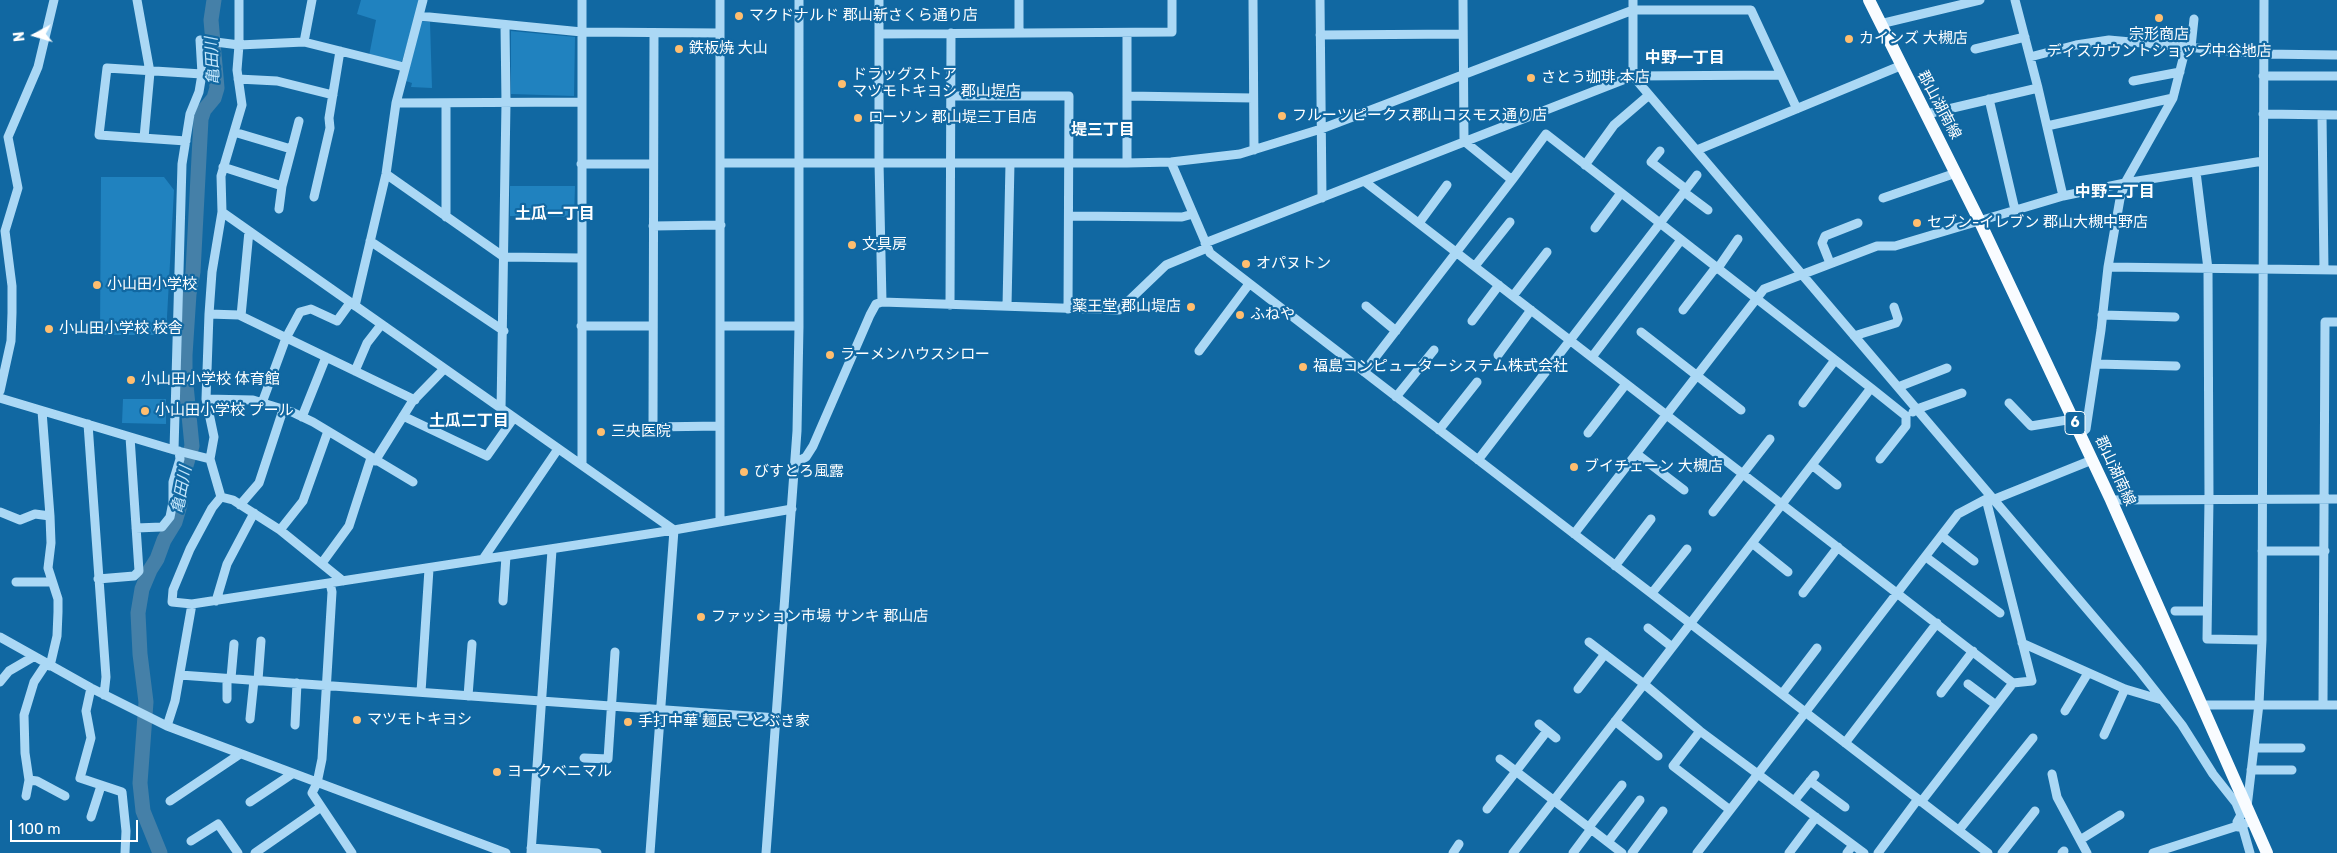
<!DOCTYPE html>
<html>
<head>
<meta charset="utf-8">
<style>
	body { margin:0 }
	#map { position:relative; width:2337px; height:853px; overflow:hidden; background:#1168a2; font-family:Rubik,sans-serif }
	canvas { display:block }
	.north { position:absolute; left:10px; top:10px; width:50px; height:50px; -webkit-text-stroke:4px #1168a2; paint-order:stroke; rotate:264deg; font-size:14px; font-weight:700; line-height:20px; text-align:center; color:#fff }
	.north::after { content:''; display:block; margin:auto; width:18px; height:22px; background:#fff; clip-path:polygon(50% 0,100% 100%,50% 72%,0 100%) }
	.scale { position:absolute; left:10px; top:820px; width:128px; height:22px; box-sizing:border-box; border:2px solid #fff; border-top:0; padding-left:6px; font-size:15px; line-height:18px; white-space:nowrap; color:#fff; -webkit-text-stroke:4px #1168a2; paint-order:stroke }
</style>
</head>
<body>
<div id="map">
<canvas width="2337" height="853"></canvas>
<div class="north">N</div>
<div class="scale">100 m</div>
</div>
<script>
const ctx = document.querySelector('canvas').getContext('2d');
ctx.lineJoin = 'round';
function fill(path, color) {
  ctx.fillStyle = color;
  ctx.fill(path, 'evenodd');
}
function poly(rows) {
  const path = new Path2D();
  for (const r of rows) {
    path.moveTo(r[0], r[1]);
    for (let i = 2; i < r.length; i += 2) path.lineTo(r[i], r[i + 1]);
  }
  return path;
}
function strokePath(path, color, width, dash) {
  ctx.strokeStyle = color;
  ctx.lineWidth = width;
  ctx.lineCap = dash ? 'butt' : 'round';
  ctx.setLineDash(dash || []);
  ctx.stroke(path);
}
function write(font, color, halo, rows, align = 'center') {
  ctx.font = font + ' Rubik,"Noto Sans JP",sans-serif';
  ctx.lineWidth = 4.5;
  ctx.setLineDash([]);
  ctx.textBaseline = 'middle';
  ctx.strokeStyle = halo;
  ctx.fillStyle = color;
  for (const [text, x, y, turn = 0] of rows) {
    ctx.save();
    ctx.translate(x, y);
    ctx.rotate((+turn || 0) * Math.PI / 180);
    ctx.textAlign = isNaN(turn) ? turn : align;
    if (halo) ctx.strokeText(text, 0, 0);
    ctx.fillText(text, 0, 0);
    ctx.restore();
  }
}
fill(poly([
	[361,0,420,0,402,61,398,63,369,56,376,20,357,14],
	[422,21,430,22,432,88,411,87,412,83,406,81,419,23],
	[511,31,575,37,574,96,511,94],
	[101,177,164,177,174,190,166,335,100,335],
	[510,186,575,186,574,217,510,216],
	[123,399,166,399,166,424,122,423]
]), '#2082bf');
strokePath(poly([
	[160,853,143,811,140,783,146,702,140,654,138,613,142,589,150,570,157,559,164,540,175,522,180,505,179,488,192,446,185,375,185,355,189,294,193,272,201,119,204,110,214,98,217,88,211,20,214,0]
]), '#4580a8', 15);
strokePath(poly([
	[137,0,150,72,144,138],
	[720,0,720,521],
	[1253,0,1254,150],
	[1320,0,1322,198],
	[1463,0,1464,141,1512,180,1546,134,1871,388,1644,684,1589,642],
	[1633,0,1633,76,2138,669,2182,725,2213,774,2236,803,2241,815,2237,822,2238,827],
	[2015,0,2038,88,2063,196],
	[419,16,582,32,720,33],
	[1880,24,1980,0],
	[1019,33,1019,0],
	[654,34,653,427,720,426],
	[879,34,1172,32,1172,0],
	[1320,35,1463,34],
	[304,42,312,0],
	[2191,47,2194,19],
	[1975,49,2025,37],
	[2030,57,2076,45,2109,40,2263,54,2337,55],
	[2263,76,2337,76],
	[238,79,277,81,333,95],
	[2133,81,2180,72],
	[951,96,1069,96,1068,309],
	[1127,96,1253,98],
	[1989,99,2015,210],
	[396,103,581,102],
	[446,103,446,217],
	[1927,114,2038,88],
	[2263,114,2337,115],
	[2322,115,2324,270],
	[2047,126,2173,98],
	[234,132,291,149],
	[186,141,99,135,107,68,202,74],
	[1697,150,1900,66],
	[1660,151,1651,162,1686,189],
	[1171,162,1210,253,1988,853],
	[721,163,1127,163,1171,162,1240,154,1321,129,1633,10,1751,10,1797,109],
	[1127,163,1127,33],
	[581,164,653,164],
	[1585,165,1614,125,1649,95],
	[223,167,282,186],
	[2196,172,2208,269,2209,499,2207,639,2262,640],
	[386,174,504,257,581,258],
	[1364,181,2013,683,2032,681,1986,499],
	[1684,192,1708,210],
	[314,197,330,128,329,118,340,51],
	[1883,198,1956,173],
	[279,209,282,186,299,121],
	[222,212,674,530,650,853],
	[1069,216,1182,217,1193,214],
	[1419,223,1447,185],
	[653,226,721,225],
	[1595,228,1621,193],
	[370,241,504,331],
	[1205,243,1633,76,1781,75],
	[1830,263,1822,243,1825,236,1858,223],
	[1475,266,1510,222],
	[2108,267,2337,270],
	[1513,296,1547,252],
	[882,302,1119,310,1166,265,1207,248],
	[950,305,951,33],
	[355,306,386,174,396,103,423,0],
	[1007,306,1010,163],
	[1366,306,1396,331],
	[1683,310,1713,271,1718,268,1738,239],
	[209,314,239,315,415,400],
	[2102,315,2175,317],
	[241,316,249,231],
	[1472,321,1499,285],
	[581,326,652,326],
	[721,326,799,326],
	[1641,332,1741,410],
	[1854,336,1896,323,1898,319,1894,307],
	[1199,351,1249,284],
	[1498,355,1531,310],
	[1592,357,1681,240],
	[2096,364,2176,366],
	[355,371,367,343,381,325],
	[1364,372,1512,180],
	[1898,387,1947,368],
	[1871,388,1906,416,1906,426,1880,459],
	[0,391,11,341,12,313,12,286,5,231,18,188,8,137,38,67,54,0],
	[1396,397,1434,350],
	[0,398,174,450,210,459],
	[206,399,253,400,292,412,313,422,413,482],
	[262,403,286,338,300,312,311,309,337,321,350,303],
	[1803,403,1835,360],
	[2009,403,2031,426,2073,419],
	[501,410,506,103,505,25],
	[42,411,50,516,51,543,48,568,58,599,58,612,57,636,50,666],
	[1913,412,1917,409,1962,393],
	[403,416,487,456,513,419],
	[302,417,326,357],
	[88,424,106,677,104,695],
	[1439,430,1477,382],
	[1588,433,1626,384],
	[2080,434,2086,429,2101,330,2108,267,2120,199,2125,183,2173,98,2186,47],
	[174,450,182,164,190,114,199,92,202,74,200,40,239,45,304,42,404,67],
	[1637,454,1684,490],
	[1478,460,1697,175],
	[375,461,412,402,444,369],
	[795,463,806,457,813,446,870,315,876,304,882,302,879,162,879,0],
	[582,465,582,0],
	[1812,465,1837,485],
	[221,497,233,500,280,530,343,581],
	[1995,499,2092,460],
	[2111,500,2337,499],
	[240,505,259,483,283,410],
	[0,512,20,520,35,514,50,516],
	[1713,512,1770,439],
	[136,528,162,527,170,517,173,502,173,482,180,459,179,451],
	[280,530,303,501,328,431],
	[1574,534,1764,289,1877,246,1895,246,2063,196,2125,183,2263,161],
	[1942,536,1974,561],
	[1752,543,1788,572],
	[2262,551,2325,551],
	[1926,557,2000,613],
	[483,559,558,449],
	[322,563,349,526,371,458],
	[1615,566,1651,519],
	[98,579,134,576,139,571,130,437],
	[16,582,51,582],
	[330,583,332,592,322,759,317,783,312,793,352,853],
	[1652,593,1687,549],
	[1803,593,1838,547],
	[216,601,227,564,254,513],
	[503,601,506,556],
	[192,604,674,530,792,509],
	[2175,611,2206,611],
	[1648,628,1672,647],
	[0,637,91,688,167,726,506,853],
	[2022,643,2125,689,2162,700],
	[180,675,777,718],
	[231,678,234,644],
	[258,680,261,641],
	[0,682,9,671,33,657],
	[1968,684,1996,705],
	[91,688,86,711,91,738,80,778,122,792,126,831,125,853],
	[1578,689,1605,654],
	[421,692,429,569],
	[1941,693,1973,651],
	[1782,694,1817,648],
	[468,696,472,644],
	[227,699,227,678],
	[2201,705,2337,705],
	[2323,705,2325,322,2337,322],
	[2065,711,2088,673],
	[250,719,254,680],
	[1615,721,1658,756],
	[1539,724,1556,738],
	[295,725,297,683],
	[167,726,175,701,192,604,172,602,173,590,190,549,212,508,221,497,210,459,214,437,206,399,209,314,212,272,222,212,221,176,242,105,237,70,239,45,239,0],
	[1700,731,1673,766,1730,810],
	[2104,735,2125,689],
	[1845,743,1937,623],
	[2254,748,2301,748],
	[584,758,608,759,615,652],
	[1500,759,1622,853],
	[2251,770,2292,770],
	[2052,774,2057,797,2087,853],
	[29,780,37,781,65,796],
	[1810,781,1845,807],
	[26,796,29,780,25,753,24,715,34,682,46,664],
	[170,801,240,754],
	[1794,801,1815,775],
	[250,802,292,774],
	[1921,802,2013,683],
	[2247,807,2259,704,2262,640,2264,0],
	[1487,809,1547,731],
	[91,817,101,786],
	[2242,825,2250,853],
	[1589,827,1622,785],
	[1959,830,2033,738],
	[2080,840,2120,815],
	[191,841,218,824,238,853],
	[1608,842,1640,800],
	[531,848,597,853],
	[255,853,321,807],
	[531,853,552,550],
	[766,853,797,431,799,326,799,0],
	[1453,853,1459,844],
	[1513,853,1644,684,1700,731,1864,853],
	[1573,853,1591,829],
	[1632,853,1663,811],
	[1697,853,1958,514,1990,497],
	[1789,853,1816,817],
	[1847,853,1853,845],
	[1878,853,1918,799],
	[2002,853,2035,811],
	[2062,853,2064,851],
	[2153,853,2253,821]
]), '#abd8f5', 9);
strokePath(poly([
	[1869,0,1979,220,2111,500,2267,853]
]), '#f9fcff', 12);
for (const [x, y, r, color] of [
	[739,16,5,"#ffbe6f"],
	[2159,18,5,"#ffbe6f"],
	[1849,39,5,"#ffbe6f"],
	[679,49,5,"#ffbe6f"],
	[1531,78,5,"#ffbe6f"],
	[842,84,5,"#ffbe6f"],
	[1282,116,5,"#ffbe6f"],
	[858,118,5,"#ffbe6f"],
	[1917,223,5,"#ffbe6f"],
	[852,245,5,"#ffbe6f"],
	[1246,264,5,"#ffbe6f"],
	[97,285,5,"#ffbe6f"],
	[1191,307,5,"#ffbe6f"],
	[1240,315,5,"#ffbe6f"],
	[49,329,5,"#ffbe6f"],
	[830,355,5,"#ffbe6f"],
	[1303,367,5,"#ffbe6f"],
	[131,380,5,"#ffbe6f"],
	[145,411,5,"#ffbe6f"],
	[601,432,5,"#ffbe6f"],
	[1574,467,5,"#ffbe6f"],
	[744,472,5,"#ffbe6f"],
	[701,617,5,"#ffbe6f"],
	[357,720,5,"#ffbe6f"],
	[628,722,5,"#ffbe6f"],
	[497,772,5,"#ffbe6f"]
]) {
  const dot = new Path2D();
  dot.arc(x, y, r, 0, 2 * Math.PI);
  ctx.fillStyle = color;
  ctx.fill(dot);
  strokePath(dot, '#1168a2', 2);
}
for (const [x, y, w] of [
	[2075,423,20]
]) {
  const box = new Path2D();
  box.roundRect(x - w / 2, y - 11.5, w, 23, 4);
  ctx.fillStyle = '#1168a2';
  ctx.fill(box);
  strokePath(box, '#fff', 1);
}
write('bold 14px', '#fff', null, [
	["6",2075,423]
]);
write('15px', '#fff', '#1168a2', [
	["マクドナルド 郡山新さくら通り店",749,16],
	["宗形商店",2159,35,"center"],
	["ディスカウントショップ中谷地店",2159,52,"center"],
	["カインズ 大槻店",1859,39],
	["鉄板焼 大山",689,49],
	["ドラッグストア",852,75],
	["マツモトキヨシ 郡山堤店",852,92],
	["さとう珈琲 本店",1541,78],
	["フルーツピークス郡山コスモス通り店",1292,116],
	["ローソン 郡山堤三丁目店",868,118],
	["セブン-イレブン 郡山大槻中野店",1927,223],
	["文具房",862,245],
	["オパヌトン",1256,264],
	["小山田小学校",107,285],
	["薬王堂 郡山堤店",1181,307,"right"],
	["ふねや",1250,315],
	["小山田小学校 校舎",59,329],
	["ラーメンハウスシロー",840,355],
	["福島コンピューターシステム株式会社",1313,367],
	["小山田小学校 体育館",141,380],
	["小山田小学校 プール",155,411],
	["三央医院",611,432],
	["ブイチェーン 大槻店",1584,467],
	["びすとろ風露",754,472],
	["ファッション市場 サンキ 郡山店",711,617],
	["マツモトキヨシ",367,720],
	["手打中華 麺民 ことぶき家",638,722],
	["ヨークベニマル",507,772]
], 'left');
write('15px', '#fff', '#1168a2', [
	["郡山湖南線",1939,105,62],
	["郡山湖南線",2115,471,65]
]);
write('bold 16px', '#fff', '#1168a2', [
	["中野一丁目",1685,58],
	["堤三丁目",1103,130],
	["中野二丁目",2115,192],
	["土瓜一丁目",555,214],
	["土瓜二丁目",469,421]
]);
write('italic 16px', '#c3e6fc', '#1168a2', [
	["亀田川",213,61,-93],
	["亀田川",182,490,-79]
]);
</script>
</body>
</html>
